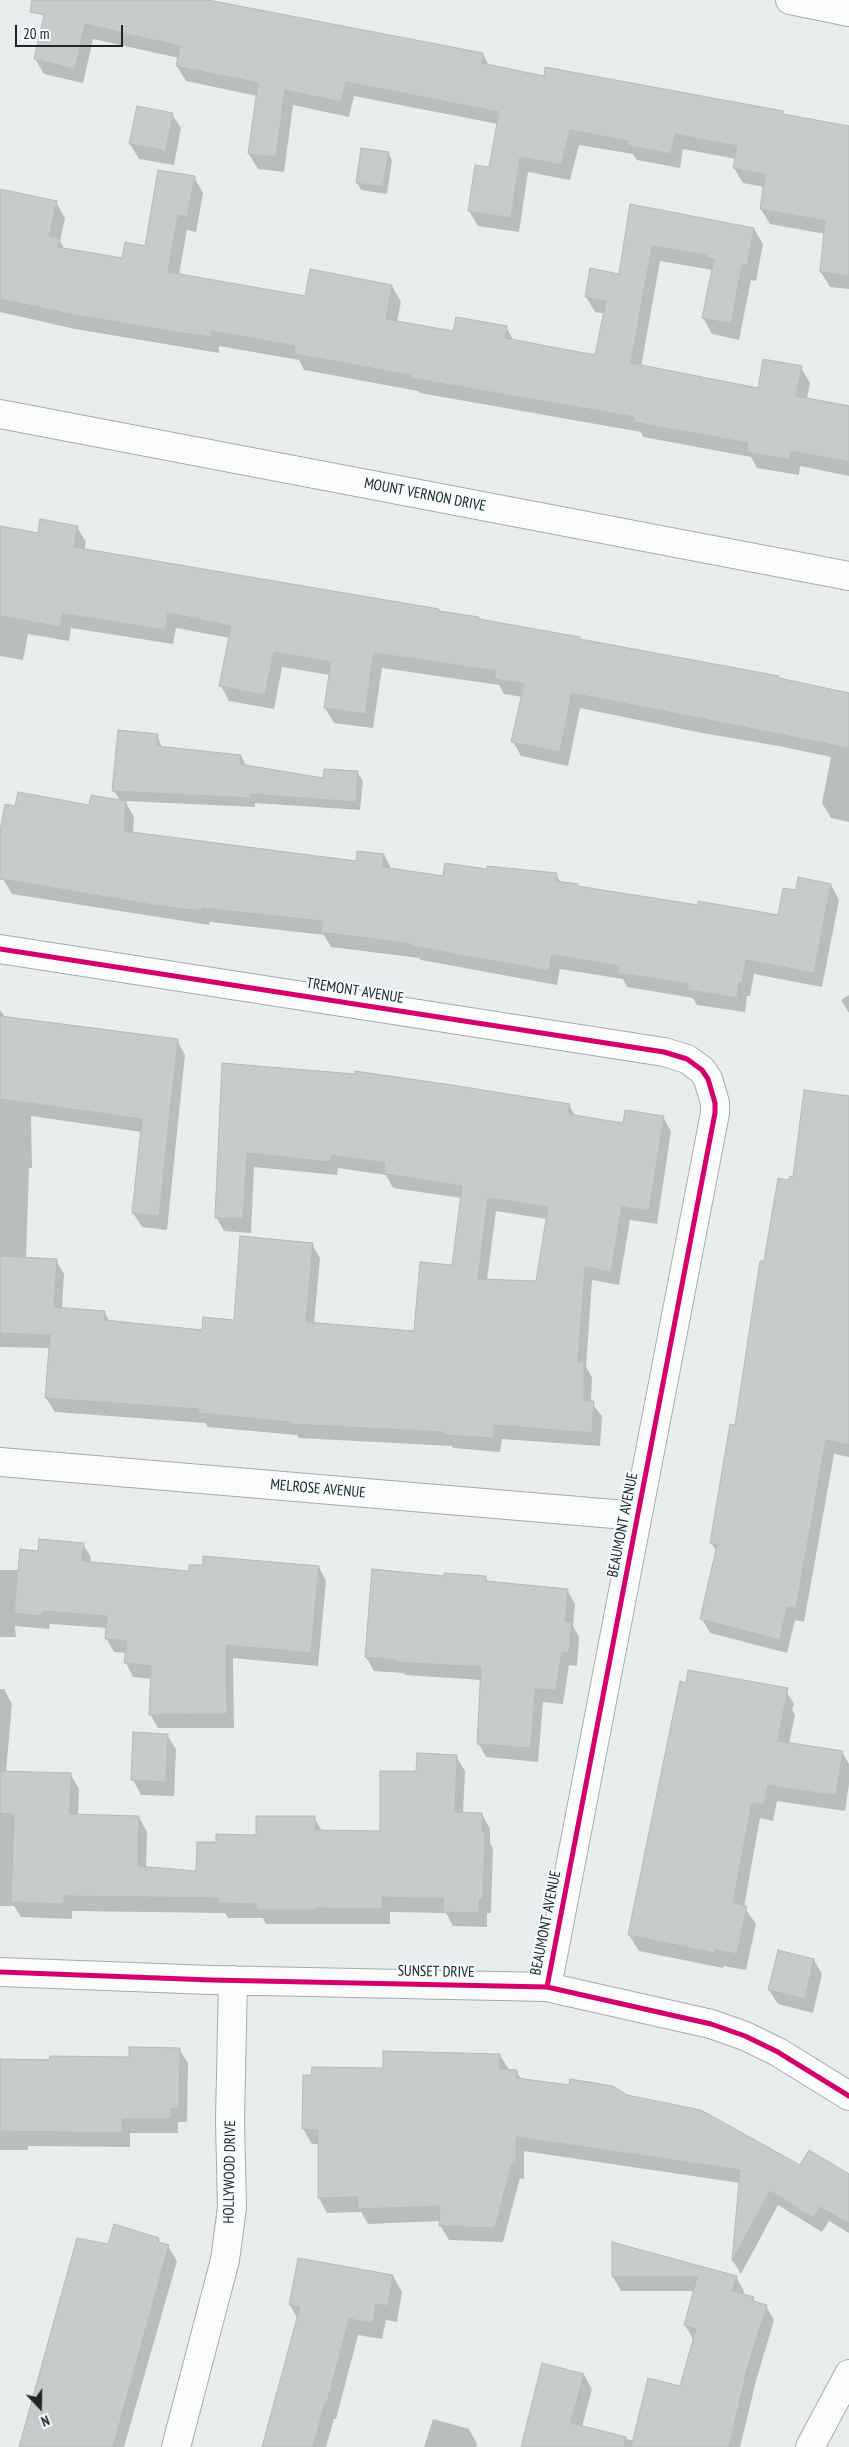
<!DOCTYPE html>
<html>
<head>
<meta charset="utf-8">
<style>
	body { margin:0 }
	#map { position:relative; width:849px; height:2447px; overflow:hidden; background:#e8edee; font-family:"PT Sans Narrow",sans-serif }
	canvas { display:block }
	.north { position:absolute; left:15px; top:2382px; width:50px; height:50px; -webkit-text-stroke:4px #f3fcfe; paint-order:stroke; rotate:159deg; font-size:14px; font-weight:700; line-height:20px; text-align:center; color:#222526 }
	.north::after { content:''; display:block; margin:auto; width:18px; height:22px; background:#222526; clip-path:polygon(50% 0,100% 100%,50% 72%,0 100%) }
	.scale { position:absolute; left:15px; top:25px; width:108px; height:22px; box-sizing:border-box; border:2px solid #222526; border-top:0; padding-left:6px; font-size:15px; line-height:18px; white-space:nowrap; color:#222526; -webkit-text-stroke:4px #f3fcfe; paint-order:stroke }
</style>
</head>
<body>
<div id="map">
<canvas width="849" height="2447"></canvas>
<div class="north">N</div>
<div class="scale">20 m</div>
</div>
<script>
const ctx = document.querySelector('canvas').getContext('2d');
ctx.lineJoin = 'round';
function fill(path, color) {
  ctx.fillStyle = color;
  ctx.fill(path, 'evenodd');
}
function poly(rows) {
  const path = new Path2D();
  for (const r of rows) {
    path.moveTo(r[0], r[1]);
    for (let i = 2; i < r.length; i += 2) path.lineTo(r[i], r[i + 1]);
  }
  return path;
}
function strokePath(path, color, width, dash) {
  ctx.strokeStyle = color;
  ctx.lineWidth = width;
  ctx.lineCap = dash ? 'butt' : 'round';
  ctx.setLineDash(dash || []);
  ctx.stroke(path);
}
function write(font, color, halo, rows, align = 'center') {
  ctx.font = font + ' "PT Sans Narrow",sans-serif';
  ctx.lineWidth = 4;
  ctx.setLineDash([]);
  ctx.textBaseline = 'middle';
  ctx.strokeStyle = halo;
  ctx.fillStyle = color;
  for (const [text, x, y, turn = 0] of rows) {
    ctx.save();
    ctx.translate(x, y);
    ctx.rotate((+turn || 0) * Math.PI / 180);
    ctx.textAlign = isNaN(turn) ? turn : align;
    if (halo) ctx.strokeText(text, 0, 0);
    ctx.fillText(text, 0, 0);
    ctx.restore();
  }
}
fill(poly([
	[49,0,205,0,483,54,489,66,545,77,782,112,784,115,849,127,849,289,830,287,821,272,825,234,770,224,761,209,765,187,743,183,734,168,736,159,683,149,680,168,637,160,633,154,579,145,570,180,528,172,519,232,478,226,469,211,490,168,498,124,354,96,349,117,293,105,284,172,258,169,249,154,257,96,186,81,177,66,179,58,93,39,83,83,44,74,35,59],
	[172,114,181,128,174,165,139,159,130,144],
	[388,153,392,160,387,194,361,190,357,183],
	[194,177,203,193,196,232,187,230,179,275,306,297,392,286,401,302,397,322,454,333,506,327,514,341,596,357,605,314,595,312,586,297,620,275,631,205,754,229,763,244,756,281,751,280,739,340,712,334,703,318,713,270,660,261,641,367,759,389,801,368,810,383,807,399,849,406,849,476,800,466,799,475,757,468,751,457,643,437,641,432,420,393,418,391,304,370,299,360,219,346,219,353,75,329,0,312,0,190,56,202,65,218,60,241,65,250,123,260,146,247],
	[77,527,86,542,84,550,439,610,440,612,480,621,580,638,581,640,849,694,849,822,831,818,822,803,831,757,779,746,702,733,580,708,568,766,521,756,513,741,522,697,504,694,499,685,382,668,373,728,334,723,325,708,330,675,282,667,274,709,229,701,221,686,230,638,176,628,173,644,71,628,69,641,28,634,23,660,0,656,0,548,39,534],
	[119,731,157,735,162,748,241,756,246,765,324,779,357,772,363,781,360,810,255,803,255,807,125,801,134,817,133,833,357,862,384,855,392,870,444,877,488,871,556,874,561,883,578,887,699,907,779,916,797,892,831,885,839,900,822,987,754,974,750,996,747,996,745,1012,697,1005,693,998,627,987,623,979,560,969,557,985,421,960,419,958,331,947,324,935,210,922,209,925,12,894,3,879,90,807,120,801,114,791],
	[849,995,849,1013,841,1000],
	[0,1010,6,1018,177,1040,185,1055,167,1230,142,1227,133,1213,142,1132,31,1116,32,1168,29,1168,26,1258,56,1260,64,1274,62,1309,104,1312,110,1322,203,1331,235,1321,312,1244,320,1258,314,1324,415,1332,453,1266,461,1198,393,1188,386,1175,338,1168,337,1175,254,1167,251,1233,224,1231,216,1217,224,1064,569,1105,576,1117,624,1124,663,1117,671,1131,657,1224,630,1220,619,1285,592,1280,586,1367,592,1377,591,1402,602,1416,600,1446,502,1439,500,1452,453,1448,452,1446,299,1438,297,1435,208,1427,205,1423,55,1412,46,1398,50,1348,0,1347],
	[496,1211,547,1219,537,1283,487,1280],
	[849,1177,849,1457,834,1454,804,1622,795,1620,787,1653,710,1633,702,1619,717,1552,711,1543,736,1426,765,1263,790,1181],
	[83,1544,91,1557,90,1563,190,1572,319,1567,326,1581,318,1666,233,1658,234,1728,158,1728,150,1714,152,1679,133,1677,126,1663,127,1653,114,1652,106,1638,107,1628,50,1624,49,1629,15,1626,16,1637,0,1637,0,1570,19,1570,39,1552],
	[445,1577,485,1577,489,1582,567,1590,575,1604,573,1626,579,1637,577,1666,569,1665,563,1704,543,1702,538,1762,486,1757,478,1743,481,1680,405,1675,404,1673,374,1671,366,1657],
	[784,1688,794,1704,792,1710,795,1715,789,1744,842,1752,849,1764,849,1784,845,1811,777,1801,773,1821,760,1818,744,1907,756,1924,746,1970,724,1966,723,1968,639,1951,629,1935],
	[0,1689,4,1689,12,1704,6,1772,71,1775,79,1789,78,1816,139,1817,147,1832,146,1868,197,1872,217,1843,257,1836,314,1817,322,1831,381,1832,417,1772,456,1756,465,1771,463,1814,482,1814,490,1829,490,1843,493,1848,491,1913,487,1913,487,1927,453,1926,446,1913,390,1912,390,1924,266,1924,263,1918,228,1918,225,1913,72,1911,72,1919,21,1917,14,1906,0,1906],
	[134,1734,167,1735,176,1749,174,1796,141,1795,133,1780],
	[814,1960,822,1974,813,2013,778,2004,769,1990],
	[179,2049,188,2063,187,2122,178,2122,178,2133,130,2133,130,2147,28,2146,28,2150,0,2150,0,2060,131,2058],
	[500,2055,509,2070,516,2071,522,2080,627,2096,700,2111,769,2148,777,2162,849,2176,849,2233,829,2221,822,2232,778,2205,741,2274,733,2261,740,2183,524,2151,524,2179,520,2178,503,2242,449,2240,440,2225,440,2221,368,2224,361,2212,327,2213,319,2198,319,2144,312,2144,303,2129,384,2069],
	[158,2239,161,2245,168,2246,177,2261,124,2447,21,2447,109,2246],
	[393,2276,402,2292,397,2322,386,2320,382,2339,358,2335,336,2419,334,2419,326,2447,264,2447,298,2320,290,2305],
	[613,2277,736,2277,744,2291,743,2295,766,2306,774,2320,756,2381,740,2447,522,2447,543,2364,584,2375,592,2389,582,2427,634,2441,681,2387,693,2339,685,2325,695,2291,621,2291],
	[433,2419,469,2429,477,2444,476,2447,424,2447]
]), '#0003');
const building = poly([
	[32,0,208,0,483,53,482,63,544,76,545,67,783,111,783,114,849,126,849,276,820,272,825,221,760,209,765,174,733,168,737,146,675,134,671,154,627,145,628,141,570,130,561,165,520,157,511,218,468,211,475,165,489,167,499,112,346,82,341,102,285,90,276,157,248,154,258,83,176,66,180,46,85,24,75,69,34,59,44,15,30,12,32,0],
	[137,106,173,113,166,151,129,144,137,106],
	[361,148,389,152,383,187,356,183,361,148],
	[158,170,195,176,187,217,178,215,168,272,305,296,310,269,392,285,386,319,453,331,456,317,507,326,505,338,595,355,606,301,585,297,590,268,619,274,630,204,754,228,747,266,742,265,731,324,702,318,714,259,706,258,706,255,652,246,631,363,758,388,763,359,802,366,796,396,849,406,849,462,791,451,790,460,747,452,748,443,633,422,634,417,410,378,410,375,294,354,295,346,211,331,210,337,158,329,65,313,0,299,0,189,57,201,49,236,60,238,58,247,122,258,125,242,145,246,158,170],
	[40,519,78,526,74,547,439,609,439,611,479,617,479,619,580,637,580,639,779,676,779,678,849,693,849,748,572,693,560,752,511,742,524,684,494,679,496,671,374,653,365,714,324,708,331,662,274,652,265,695,219,686,231,626,168,613,165,630,63,614,60,627,0,616,0,526,38,533,40,519],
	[118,730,158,734,157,746,241,755,240,764,323,778,324,769,358,771,356,802,250,794,250,798,112,791,118,730],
	[18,792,89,805,91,795,126,801,124,831,356,861,357,851,384,854,383,867,443,876,445,863,487,869,487,866,557,873,556,881,578,884,577,886,698,905,698,901,778,915,783,888,796,890,798,877,831,884,814,973,746,960,742,983,739,982,737,998,687,990,688,984,618,973,619,966,552,955,549,971,411,946,411,944,321,932,323,921,202,908,202,911,159,906,0,879,0,831,5,804,15,806,18,792],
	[0,1016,178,1039,159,1216,132,1213,142,1119,0,1099,0,1016],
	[222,1063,355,1074,355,1071,458,1086,570,1104,568,1114,623,1123,625,1110,664,1116,649,1211,622,1207,611,1272,585,1267,578,1362,584,1362,584,1401,594,1401,592,1433,494,1425,493,1438,444,1435,444,1432,289,1424,289,1422,198,1413,199,1409,45,1398,50,1335,0,1333,0,1256,57,1259,54,1307,105,1311,104,1320,202,1330,203,1317,234,1320,240,1236,313,1243,306,1322,414,1331,420,1262,452,1265,462,1186,384,1174,385,1163,331,1155,330,1162,247,1153,243,1219,215,1218,222,1063],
	[488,1198,548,1207,536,1281,478,1279,488,1198],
	[804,1090,849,1096,849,1445,826,1440,796,1608,787,1607,780,1640,700,1619,717,1545,710,1543,730,1424,735,1425,760,1261,764,1261,778,1178,789,1180,790,1176,793,1177,804,1090],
	[39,1539,84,1543,82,1561,189,1571,189,1565,203,1565,203,1556,319,1566,311,1653,226,1645,227,1714,149,1715,151,1666,124,1663,127,1641,105,1639,107,1616,43,1611,42,1616,14,1613,20,1549,38,1551,39,1539],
	[372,1569,444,1576,444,1573,486,1576,486,1581,568,1589,565,1621,572,1622,569,1652,562,1652,556,1690,535,1689,531,1748,477,1744,481,1667,396,1662,396,1660,365,1657,372,1569],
	[688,1670,788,1688,778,1741,843,1751,836,1796,768,1785,764,1805,752,1803,733,1903,747,1906,737,1954,715,1950,714,1953,628,1935,680,1681,686,1683,688,1670],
	[133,1732,168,1734,166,1782,131,1780,133,1732],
	[417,1753,457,1755,455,1812,482,1813,482,1832,485,1832,483,1899,479,1899,479,1913,443,1912,444,1899,382,1897,382,1909,315,1908,315,1910,256,1910,256,1904,218,1903,218,1898,64,1896,64,1904,11,1902,14,1818,12,1814,0,1813,0,1771,71,1773,70,1814,139,1816,138,1866,196,1871,197,1842,216,1842,216,1834,256,1835,256,1816,315,1816,315,1830,380,1831,380,1771,416,1771,417,1753],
	[778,1950,814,1959,805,1999,768,1990,778,1950],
	[129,2047,180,2048,179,2108,171,2108,171,2119,122,2119,123,2133,0,2131,0,2059,49,2060,50,2056,129,2057,129,2047],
	[383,2051,500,2054,500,2069,517,2070,517,2078,569,2085,570,2079,613,2086,627,2095,701,2110,800,2165,809,2150,849,2174,849,2224,820,2207,813,2218,770,2191,732,2261,740,2170,516,2137,516,2165,512,2163,495,2228,439,2226,440,2206,358,2209,358,2197,318,2198,318,2130,302,2129,303,2075,311,2075,312,2067,383,2068,383,2051],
	[114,2224,159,2238,158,2242,169,2245,113,2447,19,2447,77,2238,108,2244,114,2224],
	[612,2242,737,2276,732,2291,754,2297,753,2301,767,2305,748,2366,729,2447,631,2447,648,2378,680,2386,696,2329,684,2325,697,2277,612,2277,612,2242],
	[298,2258,393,2275,388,2306,376,2304,373,2323,349,2319,327,2403,325,2403,313,2447,262,2447,300,2307,289,2305,298,2258],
	[542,2363,584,2374,571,2423,626,2437,624,2447,521,2447,542,2363]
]);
fill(building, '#c8cbcc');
strokePath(building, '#b6babb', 1);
const minor = poly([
	[790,0,849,12],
	[0,414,849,576],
	[0,949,664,1052,687,1059,702,1070,708,1079,715,1103,715,1113,547,1987],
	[0,1462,637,1516],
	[0,1972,211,1980,547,1987,711,2024,745,2036,778,2052,849,2096],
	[176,2447,225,2260,232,2208,230,2121,233,1980],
	[810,2447,849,2374]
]);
strokePath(minor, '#a7abab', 30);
strokePath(minor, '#fcfcfc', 28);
strokePath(poly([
	[0,949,664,1052,687,1059,702,1070,708,1079,715,1103,715,1113,547,1987],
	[0,1972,211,1980,547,1987,711,2024,745,2036,778,2052,849,2096]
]), '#d6006c', 5);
write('15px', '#222526', '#f3fcfe', [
	["MOUNT VERNON DRIVE",425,495,11],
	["TREMONT AVENUE",355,991,9],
	["MELROSE AVENUE",318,1489,5],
	["BEAUMONT AVENUE",623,1525,-79],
	["BEAUMONT AVENUE",546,1923,-79],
	["SUNSET DRIVE",436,1972,1],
	["HOLLYWOOD DRIVE",230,2172,-89]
]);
</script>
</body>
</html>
